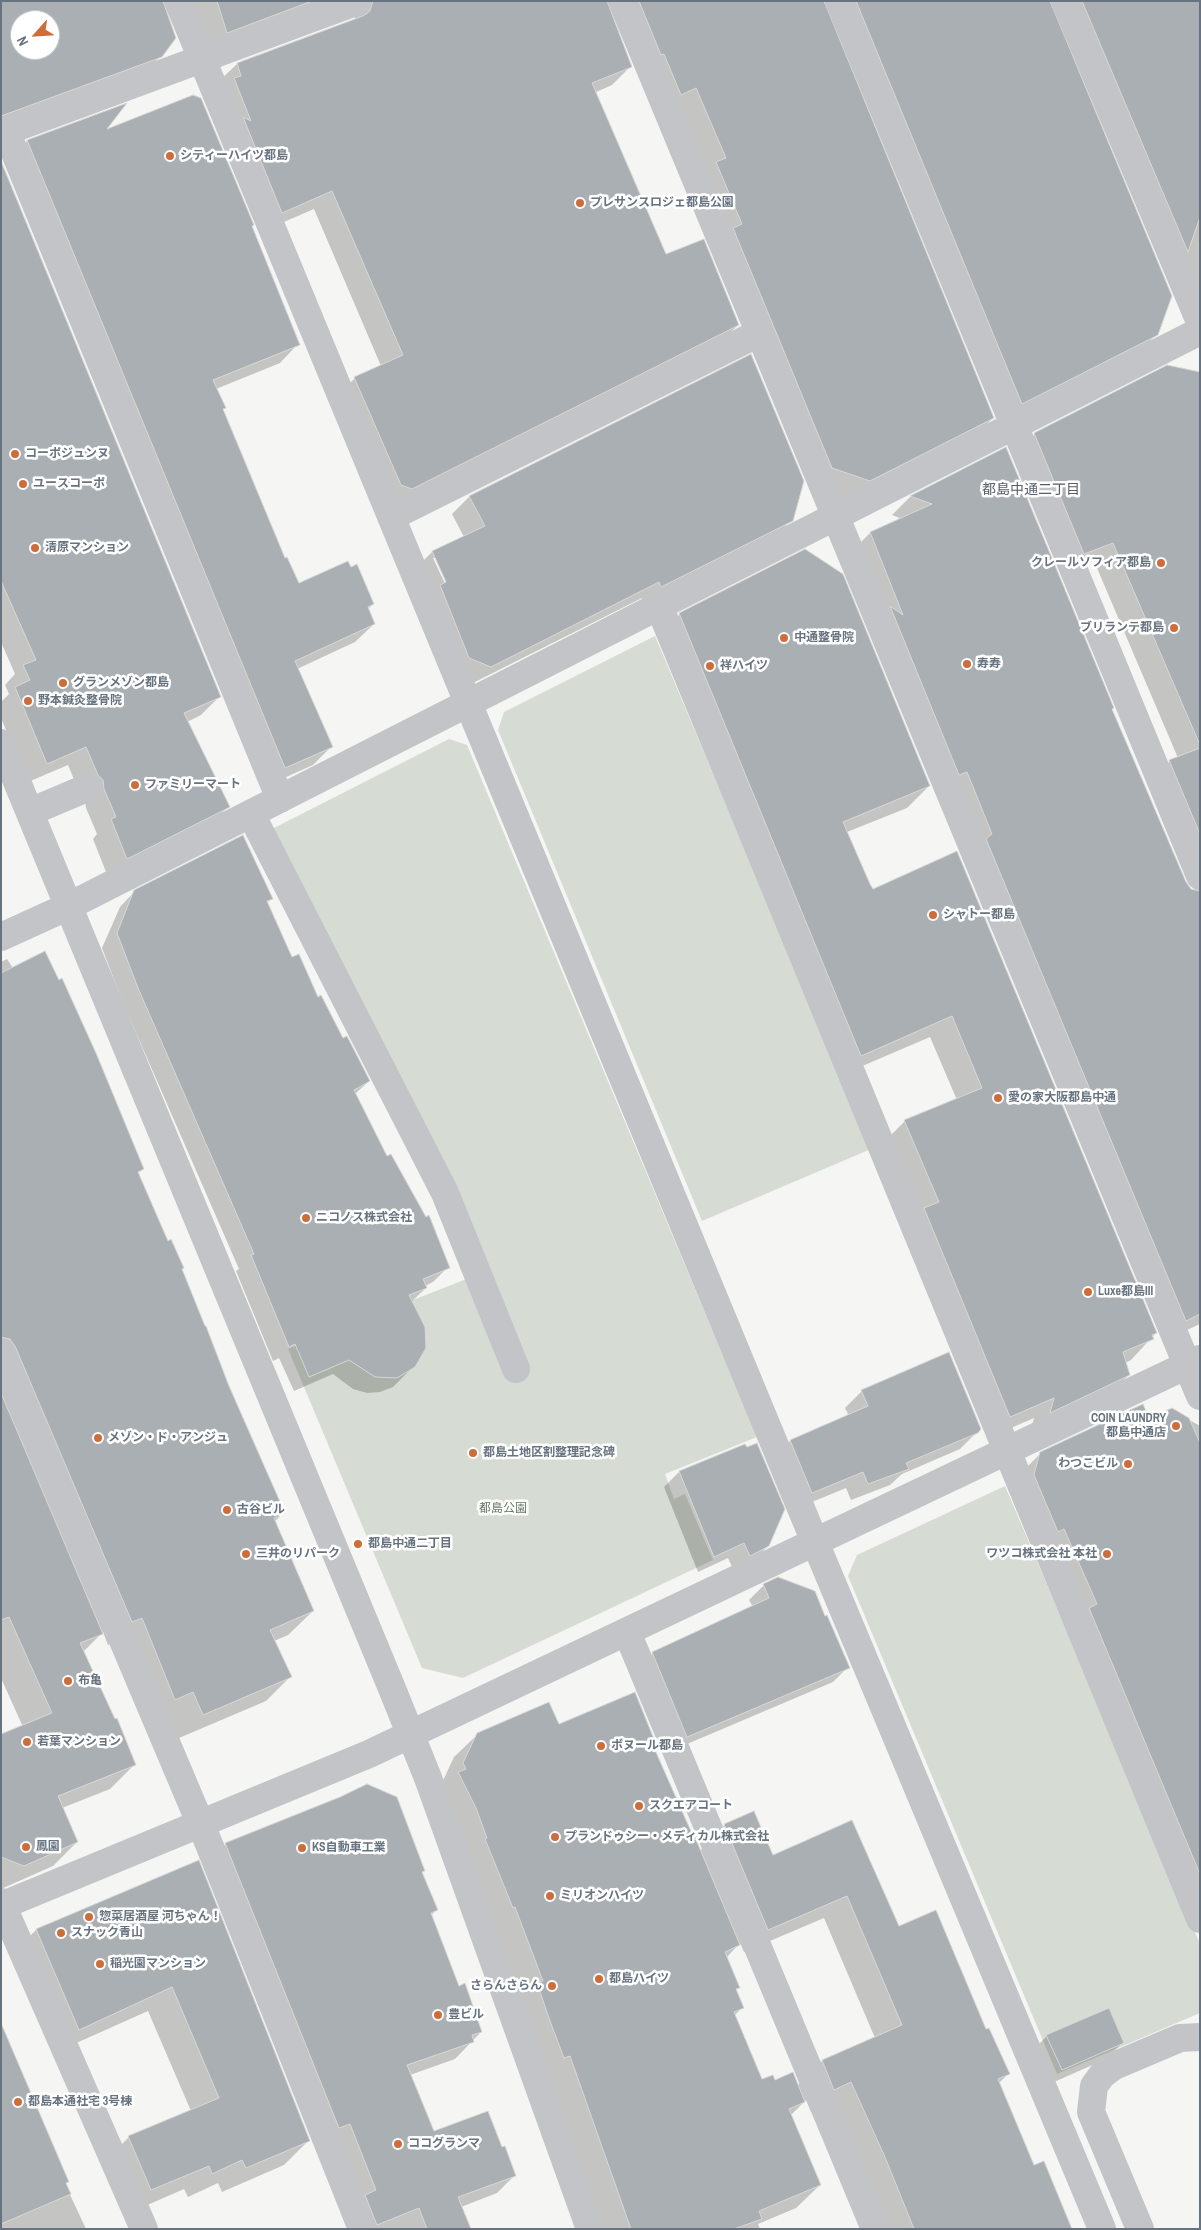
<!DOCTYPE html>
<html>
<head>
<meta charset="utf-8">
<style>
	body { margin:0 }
	#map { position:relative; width:1201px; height:2230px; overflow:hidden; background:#f5f5f3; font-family:"Archivo Narrow",sans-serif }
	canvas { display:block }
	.frame { position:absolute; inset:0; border:2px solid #687380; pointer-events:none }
	.north { position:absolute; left:10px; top:10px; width:50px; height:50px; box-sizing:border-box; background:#fff; border:1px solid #c3c7cc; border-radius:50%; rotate:244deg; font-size:14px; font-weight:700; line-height:20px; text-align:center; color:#687380 }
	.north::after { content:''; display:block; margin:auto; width:18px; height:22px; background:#cd6d3b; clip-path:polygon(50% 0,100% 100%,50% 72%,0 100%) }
</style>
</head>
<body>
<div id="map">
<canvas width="1201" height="2230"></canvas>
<div class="frame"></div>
<div class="north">N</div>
</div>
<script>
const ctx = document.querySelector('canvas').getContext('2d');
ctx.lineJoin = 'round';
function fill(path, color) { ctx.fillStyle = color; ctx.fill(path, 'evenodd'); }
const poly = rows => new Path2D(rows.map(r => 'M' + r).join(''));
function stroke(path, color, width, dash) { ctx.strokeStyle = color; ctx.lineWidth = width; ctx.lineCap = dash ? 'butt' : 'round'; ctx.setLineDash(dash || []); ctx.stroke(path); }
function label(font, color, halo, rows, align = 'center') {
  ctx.font = font + ' "Archivo Narrow","Noto Sans JP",sans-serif'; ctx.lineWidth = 5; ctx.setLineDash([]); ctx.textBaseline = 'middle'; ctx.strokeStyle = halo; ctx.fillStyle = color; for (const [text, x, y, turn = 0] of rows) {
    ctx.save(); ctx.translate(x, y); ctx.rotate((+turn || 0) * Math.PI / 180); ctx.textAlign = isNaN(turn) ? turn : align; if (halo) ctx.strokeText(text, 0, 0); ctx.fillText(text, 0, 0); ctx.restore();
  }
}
const green = poly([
	[655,636,871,1149,702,1221,498,730,504,712],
	[449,739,467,745,757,1437,665,1474,674,1499,685,1494,713,1560,463,1678,422,1668,288,1349,469,1278,516,1369,270,830],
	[1005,1486,1200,1944,1200,2013,1057,2074,848,1576,857,1555]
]);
const shadow = poly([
	[1,1,1200,1,1200,310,1056,8,1049,4,1157,334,1138,353,1003,422,830,8,823,4,993,418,974,437,850,500,814,486,613,8,606,4,631,66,612,85,594,93,665,256,738,325,719,344,393,507,336,397,355,378,381,366,314,209,263,231,218,82,237,64,355,20,354,14,208,51,169,8,163,5,161,56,142,75,1,127],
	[20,20,50,20,50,50,20,50],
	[124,106,104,132,251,226,298,344,280,363,216,389,222,410,285,560,298,584,373,604,368,609,374,624,355,642,297,669,331,747,313,765,266,786,9,160,27,141],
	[1,164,220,696,201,715,187,722,228,807,209,825,108,877,93,839,97,834,86,808,85,800,80,794,68,765,28,782,1,718,1,702,9,694,5,685,15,674,1,642],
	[751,356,791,520,774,538,644,604,642,598,473,683,415,569,432,552,464,537,452,514,469,497],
	[433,558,436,558,450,587,447,588],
	[1200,376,1200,1324,1167,1339,851,552,870,533,902,519,892,515,910,497,1006,449,1111,709,1184,883,1189,889,1196,892,1151,780,1170,761,1178,758,1094,561,1065,572,1016,453,1035,434],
	[680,614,929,786,907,808,847,832,869,884,1156,1333,1131,1360,1125,1363,1129,1375,1107,1396,1030,1433,1034,1418,988,1438,883,1143,905,1121,957,1100,930,1037,839,1076,658,636],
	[135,891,272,898,267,903,292,959,369,1081,355,1094,386,1158,448,1267,433,1282,425,1286,426,1288,411,1302,425,1341,419,1361,393,1387,380,1392,367,1393,353,1389,333,1374,294,1391,279,1358,273,1361,236,1271,239,1269,123,1003,102,948,120,907],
	[7,959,143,1169,137,1174,181,1270,228,1386,283,1513,274,1522,313,1611,288,1635,274,1641,290,1677,266,1701,179,1738,169,1716,117,1641,108,1645,103,1632,83,1652,134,1765,110,1789,62,1808,77,1842,53,1866,1,1889,1,1736,23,1727,1,1678,1,962],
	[862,1391,980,1429,960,1449,902,1474,890,1485,851,1500,846,1488,795,1509,773,1458,790,1441,849,1416,845,1408],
	[1172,1410,1200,1426,1200,1932,1024,1470,1041,1453,1149,1420],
	[679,1472,768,1546,752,1562,734,1571,728,1558,698,1572,664,1487],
	[764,1585,848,1667,833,1682,673,1750,638,1668,653,1653,753,1607,749,1600],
	[559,1726,657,1748,654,1751,700,1851,725,1825,753,1813,773,1857,852,1822,898,1927,986,2031,1008,2074,999,2083,1034,2167,1070,2229,882,2229,828,2105,811,2112,806,2100,790,2116,820,2185,796,2208,758,2224,760,2229,600,2229,440,1787,454,1757,478,1734],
	[824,1918,875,2038,822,2061,797,2086,762,2080,734,2016,742,2008,735,1991,739,1987,726,1958,740,1943,744,1952],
	[226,1844,424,1870,421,1873,436,1910,431,1916,458,1987,481,2032,455,2059,410,2075,433,2133,501,2149,515,2175,497,2193,461,2207,469,2229,354,2229,208,1862],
	[198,1862,309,2140,284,2165,222,2192,218,2183,188,2197,184,2189,127,2214,105,2161,129,2137,191,2111,148,2011,54,2053,12,1954,36,1930],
	[1,2026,67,2182,65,2184,86,2229,1,2229],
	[1047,2036,1123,2042,1106,2059,1045,2086,1030,2053]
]);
const building = poly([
	[1,1,163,1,176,38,162,57,1,116,1,1],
	[20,20,50,20,50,50,20,50,20,20],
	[217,1,312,1,227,33,217,1],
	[373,1,607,1,632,67,592,83,666,254,704,239,739,325,412,489,401,485,354,377,403,355,332,191,282,213,243,117,251,121,234,78,241,76,237,63,363,16,370,11,373,1],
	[639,1,824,1,994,418,870,481,832,468,733,228,742,224,716,162,726,158,696,88,681,95,664,54,661,55,639,1],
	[856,1,1050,1,1172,296,1158,335,1022,404,856,1],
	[1082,1,1200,1,1200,217,1188,252,1082,1],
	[193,95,201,98,254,225,252,226,300,345,213,380,226,408,223,409,285,558,287,557,299,583,348,561,351,567,357,564,374,604,368,607,375,624,295,661,333,747,285,768,27,140,127,103,107,129,193,95],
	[1,161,221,697,184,713,230,807,127,859,111,819,116,817,104,789,103,780,98,775,86,747,47,764,15,687,30,680,23,665,36,660,1,581,1,161],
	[751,354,804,481,793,521,661,587,659,582,491,667,469,658,440,585,446,582,432,551,485,526,469,496,751,354],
	[1167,365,1200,372,1200,745,1113,543,1084,554,1034,433,1167,365],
	[1006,447,1114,708,1112,709,1186,882,1191,889,1200,891,1200,1314,1186,1321,986,839,992,834,967,772,959,775,890,606,903,615,870,532,932,504,910,496,1006,447],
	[805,549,843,574,930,786,843,822,870,884,873,889,957,851,1157,1333,1152,1335,1154,1339,1123,1352,1130,1375,1050,1413,1054,1398,1010,1417,924,1208,939,1202,904,1120,982,1088,952,1016,861,1056,679,613,805,549],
	[1200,748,1200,834,1169,760,1200,748],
	[243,835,273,899,267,901,292,957,299,954,318,997,321,995,343,1038,347,1036,370,1081,354,1090,387,1156,391,1154,426,1217,429,1215,450,1268,423,1279,427,1288,409,1295,425,1327,426,1348,415,1367,397,1378,375,1377,349,1360,309,1377,295,1344,289,1347,251,1255,254,1254,138,988,117,933,134,890,243,835],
	[45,951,59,980,62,978,96,1053,144,1169,138,1172,168,1241,171,1239,184,1268,182,1269,205,1326,206,1326,229,1386,285,1513,274,1518,314,1611,270,1630,292,1677,203,1715,193,1692,175,1700,142,1618,132,1622,15,1346,10,1339,1,1337,1,973,45,951],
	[949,1352,981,1429,978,1433,906,1463,909,1469,868,1484,863,1472,812,1493,790,1440,868,1406,861,1390,949,1352],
	[1,1393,103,1634,80,1643,115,1719,117,1718,136,1765,58,1796,78,1842,24,1866,1,1857,1,1734,52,1713,9,1617,1,1620,1,1393],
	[1143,1404,1149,1418,1172,1408,1189,1418,1200,1443,1200,1874,1089,1608,1097,1604,1064,1529,1058,1532,1034,1475,1040,1452,1143,1404],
	[757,1443,785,1509,769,1546,750,1556,744,1543,714,1557,679,1471,745,1444,747,1447,757,1443],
	[778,1577,815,1591,825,1616,827,1615,850,1668,687,1737,652,1652,769,1598,763,1584,778,1577],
	[635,1692,658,1749,655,1750,694,1838,695,1837,740,1945,725,1952,740,1988,736,1989,744,2008,734,2012,762,2079,773,2075,775,2080,793,2072,805,2102,789,2109,821,2185,759,2211,762,2219,734,2229,631,2229,570,2056,564,2058,550,2021,537,1983,543,1981,515,1907,513,1908,485,1839,487,1838,476,1808,458,1772,466,1769,463,1763,477,1733,549,1702,559,1724,635,1692],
	[367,1784,397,1797,425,1871,422,1872,438,1910,431,1913,459,1986,465,1983,482,2032,472,2035,474,2042,407,2065,434,2131,488,2111,502,2147,505,2146,516,2176,458,2197,471,2229,427,2229,419,2208,377,2225,365,2195,376,2190,350,2124,339,2128,225,1843,340,1797,367,1784],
	[754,1811,773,1855,852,1820,899,1926,936,1910,986,2029,989,2028,1010,2074,998,2079,1034,2165,1044,2161,1072,2229,914,2229,885,2157,851,2082,834,2090,822,2060,902,2025,847,1896,768,1930,724,1824,754,1811],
	[199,1860,310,2141,246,2168,242,2160,212,2174,209,2166,151,2190,128,2136,219,2098,172,1987,79,2030,36,1929,199,1860],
	[1109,2008,1124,2043,1062,2070,1046,2035,1109,2008],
	[1,2023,69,2182,66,2183,71,2194,1,2224,1,2023]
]);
const minor = poly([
	[178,1,800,1506,1102,2229],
	[622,1,1200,1396],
	[839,1,1200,876],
	[1065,1,1200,322],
	[6,131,280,799],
	[1,133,358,1],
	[391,517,759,333],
	[659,606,1200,1919],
	[1,743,393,1691,428,1778,590,2229],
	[30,812,89,787],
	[251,814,445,1193,516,1369],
	[1,937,69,906,1200,331],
	[1,1352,209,1844,362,2229],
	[627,1632,875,2229],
	[1,1902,144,2229],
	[1,1906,369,1754,1200,1359],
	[1140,2229,1091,2112,1094,2086,1102,2075,1114,2066,1180,2038,1200,2037]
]);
const markers = [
	[170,156,5,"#cd6d3b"],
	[580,203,5,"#cd6d3b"],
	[15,454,5,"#cd6d3b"],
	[23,484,5,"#cd6d3b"],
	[35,548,5,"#cd6d3b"],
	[1161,563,5,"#cd6d3b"],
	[1174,628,5,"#cd6d3b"],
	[784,638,5,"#cd6d3b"],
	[967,664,5,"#cd6d3b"],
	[710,666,5,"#cd6d3b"],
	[63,683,5,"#cd6d3b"],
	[28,701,5,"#cd6d3b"],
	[135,785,5,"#cd6d3b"],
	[933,915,5,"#cd6d3b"],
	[998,1098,5,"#cd6d3b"],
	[306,1218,5,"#cd6d3b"],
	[1088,1292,5,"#cd6d3b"],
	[1176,1426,5,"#cd6d3b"],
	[98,1438,5,"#cd6d3b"],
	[473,1453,5,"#cd6d3b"],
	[1128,1464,5,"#cd6d3b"],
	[227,1510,5,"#cd6d3b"],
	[358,1544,5,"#cd6d3b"],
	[246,1554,5,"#cd6d3b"],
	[1107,1554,5,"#cd6d3b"],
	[68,1681,5,"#cd6d3b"],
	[27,1742,5,"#cd6d3b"],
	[601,1746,5,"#cd6d3b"],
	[639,1806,5,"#cd6d3b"],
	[555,1837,5,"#cd6d3b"],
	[26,1847,5,"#cd6d3b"],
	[302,1848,5,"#cd6d3b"],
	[550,1896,5,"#cd6d3b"],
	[89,1917,5,"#cd6d3b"],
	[61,1933,5,"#cd6d3b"],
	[100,1964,5,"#cd6d3b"],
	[599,1979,5,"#cd6d3b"],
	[552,1986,5,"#cd6d3b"],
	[438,2015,5,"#cd6d3b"],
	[18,2102,5,"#cd6d3b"],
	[398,2144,5,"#cd6d3b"]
];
const poiNames = [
	["シティーハイツ都島",180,156],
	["プレサンスロジェ都島公園",590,203],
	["コーポジュンヌ",25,454],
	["ユースコーポ",33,484],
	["清原マンション",45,548],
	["クレールソフィア都島",1151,563,"right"],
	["ブリランテ都島",1164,628,"right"],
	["中通整骨院",794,638],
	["寿寿",977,664],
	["祥ハイツ",720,666],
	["グランメゾン都島",73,683],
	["野本鍼灸整骨院",38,701],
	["ファミリーマート",145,785],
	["シャトー都島",943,915],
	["愛の家大阪都島中通",1008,1098],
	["ニコノス株式会社",316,1218],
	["Luxe都島III",1098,1292],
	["COIN LAUNDRY",1166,1419,"right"],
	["都島中通店",1166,1433,"right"],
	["メゾン・ド・アンジュ",108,1438],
	["都島土地区割整理記念碑",483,1453],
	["わつこビル",1118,1464,"right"],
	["古谷ビル",237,1510],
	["都島中通二丁目",368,1544],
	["三井のリパーク",256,1554],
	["ワツコ株式会社 本社",1097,1554,"right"],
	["布亀",78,1681],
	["若葉マンション",37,1742],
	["ボヌール都島",611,1746],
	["スクエアコート",649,1806],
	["プランドゥシー・メディカル株式会社",565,1837],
	["鳳園",36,1847],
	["KS自動車工業",312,1848],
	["ミリオンハイツ",560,1896],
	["惣菜居酒屋 河ちゃん！",99,1917],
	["スナック青山",71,1933],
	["稲光園マンション",110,1964],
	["都島ハイツ",609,1979],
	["さらんさらん",542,1986,"right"],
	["豊ビル",448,2015],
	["都島本通社宅 3号棟",28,2102],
	["ココグランマ",408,2144]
];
const parkNames = [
	["都島公園",503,1509]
];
const neighbourhoodNames = [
	["都島中通二丁目",1031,490]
];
fill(green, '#d6dcd4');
fill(shadow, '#0003');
fill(building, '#aaafb4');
stroke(building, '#d7d7d5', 1);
stroke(minor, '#c2c4c7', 28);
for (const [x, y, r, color] of markers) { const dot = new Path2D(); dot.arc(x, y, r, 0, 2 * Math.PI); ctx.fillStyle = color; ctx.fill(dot); stroke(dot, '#fff', 2); }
label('bold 12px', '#687380', '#fff', poiNames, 'left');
label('12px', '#687866', '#fff', parkNames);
label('14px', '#555d66', '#fff', neighbourhoodNames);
</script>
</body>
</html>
